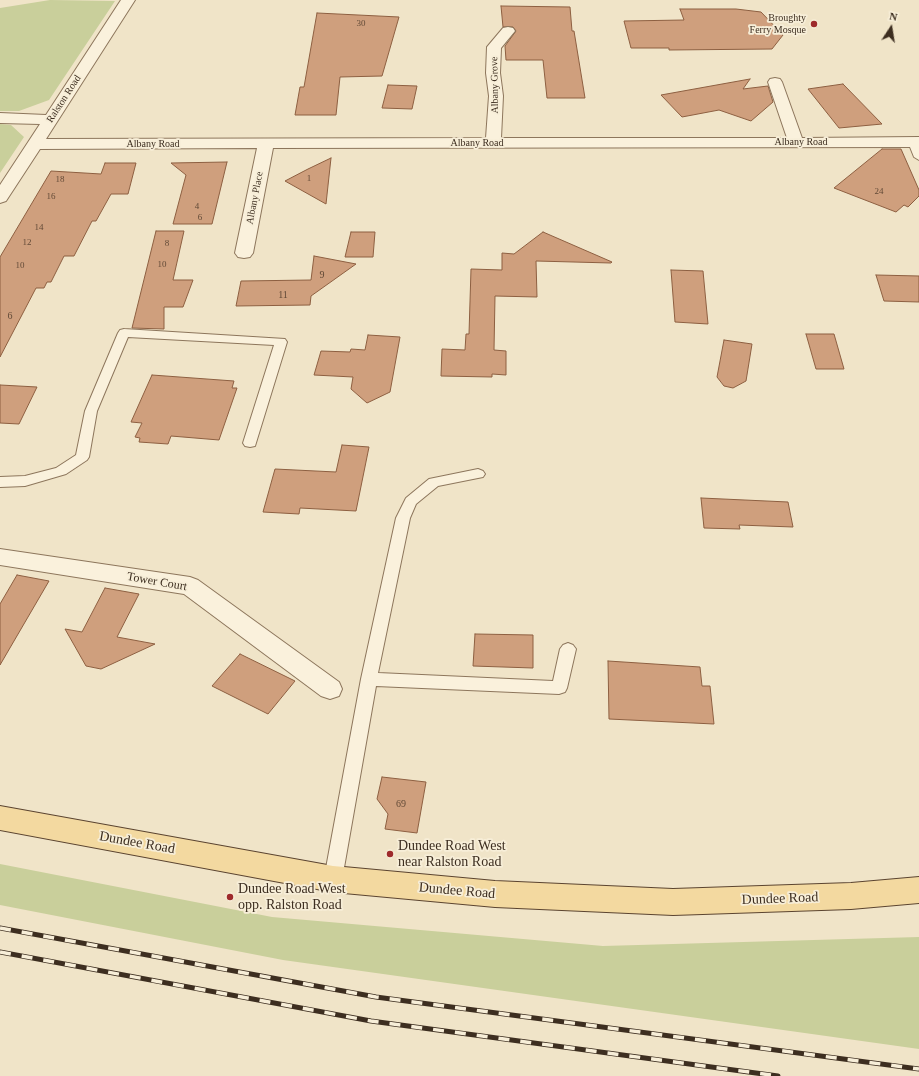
<!DOCTYPE html>
<html>
<head>
<meta charset="utf-8">
<style>
	body { margin:0 }
	#map { position:relative; width:919px; height:1076px; overflow:hidden; background:#f0e4c8; font-family:"Times New Roman",serif }
	canvas { display:block }
	.north { position:absolute; left:871px; top:8px; width:40px; height:40px; -webkit-text-stroke:3px #f7eed8; paint-order:stroke; rotate:12deg; font-size:11px; font-weight:700; line-height:16px; text-align:center; color:#3d2e20 }
	.north::after { content:''; display:block; margin:auto; width:14px; height:18px; background:#3d2e20; clip-path:polygon(50% 0,100% 100%,50% 72%,0 100%) }
</style>
</head>
<body>
<div id="map">
<canvas width="919" height="1076"></canvas>
<div class="north">N</div>
</div>
<script>
const ctx = document.querySelector('canvas').getContext('2d');
ctx.lineJoin = 'round';
function fill(path, color) { ctx.fillStyle = color; ctx.fill(path, 'evenodd'); }
const poly = rows => new Path2D(rows.map(r => 'M' + r).join(''));
function stroke(path, color, width, dash) { ctx.strokeStyle = color; ctx.lineWidth = width; ctx.lineCap = dash ? 'butt' : 'round'; ctx.setLineDash(dash || []); ctx.stroke(path); }
function label(font, color, halo, rows, align = 'center') {
  ctx.font = font + ' "Times New Roman",serif'; ctx.lineWidth = 3.5; ctx.setLineDash([]); ctx.textBaseline = 'middle'; ctx.strokeStyle = halo; ctx.fillStyle = color; for (const [text, x, y, turn = 0] of rows) {
    ctx.save(); ctx.translate(x, y); ctx.rotate((+turn || 0) * Math.PI / 180); ctx.textAlign = isNaN(turn) ? turn : align; if (halo) ctx.strokeText(text, 0, 0); ctx.fillText(text, 0, 0); ctx.restore();
  }
}
const green = poly([
	[50,0,115,1,49,100,19,111,0,111,0,8],
	[0,124,11,125,24,137,0,173],
	[0,864,272,917,603,946,919,937,919,1049,283,960,0,905]
]);
const building = poly([
	[501,6,570,7,572,31,574,31,585,98,547,98,543,60,506,60,505,46,516,31,513,27,503,27,501,6],
	[680,9,736,9,761,12,783,35,772,49,669,50,669,48,631,48,624,21,684,20,680,9],
	[317,13,399,17,382,76,340,77,336,115,295,115,300,87,304,87,317,13],
	[750,79,743,89,768,86,773,102,751,121,719,110,682,117,661,95,750,79],
	[843,84,882,124,839,128,808,89,843,84],
	[388,85,417,86,412,109,382,108,388,85],
	[882,149,901,149,919,190,919,196,908,207,904,205,896,212,834,188,882,149],
	[331,158,326,204,285,181,308,169,331,158],
	[227,162,212,224,173,224,186,175,171,163,227,162],
	[105,163,136,163,128,194,111,194,96,221,92,221,74,256,64,256,51,282,47,282,44,288,36,288,0,357,0,257,51,171,101,174,105,163],
	[156,231,184,231,173,280,193,280,183,307,164,307,164,329,132,328,156,231],
	[351,232,375,232,373,257,345,257,351,232],
	[543,232,612,262,611,263,536,261,537,297,495,296,494,350,506,351,506,375,492,374,492,377,441,376,442,349,465,350,466,334,469,334,471,269,502,270,502,253,514,254,543,232],
	[314,256,356,264,311,296,310,305,236,306,241,281,311,280,314,256],
	[671,270,703,271,708,324,675,322,671,270],
	[876,275,919,276,919,302,884,301,876,275],
	[806,334,834,334,844,369,816,369,806,334],
	[368,335,400,337,390,392,367,403,351,389,353,377,314,375,321,351,350,352,351,349,365,350,368,335],
	[724,340,752,344,746,381,733,388,724,386,717,377,724,340],
	[152,375,234,381,232,388,237,388,219,440,171,436,168,444,139,442,140,438,135,437,142,423,131,422,152,375],
	[0,385,37,387,19,424,0,423,0,385],
	[342,445,369,447,356,511,300,508,299,514,263,512,275,469,336,472,342,445],
	[701,498,788,502,793,527,739,525,740,529,704,528,701,498],
	[17,575,49,581,0,665,0,604,17,575],
	[105,588,139,594,117,637,155,644,101,669,86,666,65,629,82,632,105,588],
	[475,634,533,635,533,668,473,666,475,634],
	[240,654,295,681,268,714,212,686,240,654],
	[608,661,700,667,702,686,710,686,714,724,609,719,608,661],
	[382,777,426,782,417,833,385,829,388,814,377,799,382,777]
]);
const lane = poly([
	[913,139,916,140,919,145,919,160,914,157,908,142,913,139],
	[124,329,285,339,287,342,255,446,250,447,245,446,243,443,274,345,128,337,97,411,89,457,87,460,66,474,25,486,0,487,0,477,25,476,56,468,76,455,85,411,118,333,120,330,124,329],
	[478,469,483,471,485,474,483,477,438,486,416,504,410,518,378,673,553,681,560,649,563,645,568,643,573,645,576,649,567,688,565,692,559,694,376,686,342,879,339,885,333,887,327,885,324,879,361,679,396,518,406,498,429,479,478,469]
]);
const street = poly([
	[121,0,135,0,46,139,486,138,489,96,486,73,487,47,503,28,508,27,513,28,515,31,501,48,500,73,503,96,501,138,787,138,768,82,770,79,775,78,780,79,782,82,802,138,919,137,919,147,273,148,253,253,250,257,244,258,238,257,235,253,257,148,40,149,6,201,0,203,0,185,40,124,0,123,0,113,46,115,121,0],
	[0,549,190,577,198,580,339,682,342,689,339,696,330,699,321,696,184,594,0,565,0,549]
]);
const primary = poly([
	[0,806,333,866,495,881,673,889,851,883,919,877,919,903,851,909,673,915,495,907,333,892,0,830,0,806]
]);
const rail = poly([
	[0,928,376,997,919,1069],
	[0,952,371,1021,778,1076]
]);
const markers = [
	[814,24,4,"#9e2a2b"],
	[390,854,4,"#9e2a2b"],
	[230,897,4,"#9e2a2b"]
];
const farNumbernames = [
	["30",361,24],
	["1",309,179],
	["18",60,180],
	["24",879,192],
	["16",51,197],
	["4",197,207],
	["6",200,218],
	["14",39,228],
	["12",27,243],
	["8",167,244],
	["10",162,265],
	["10",20,266]
];
const farPoinames = [
	["Broughty",806,18],
	["Ferry Mosque",806,30]
];
const farStreetnames = [
	["Albany Grove",495,85,-91],
	["Ralston Road",64,99,-57],
	["Albany Road",801,142],
	["Albany Road",477,143],
	["Albany Road",153,144],
	["Albany Place",255,198,-79]
];
const numberNames = [
	["9",322,275],
	["11",283,295],
	["6",10,316],
	["69",401,804]
];
const streetNames = [
	["Tower Court",157,582,10]
];
const nearStreetnames = [
	["Dundee Road",137,843,10],
	["Dundee Road",457,891,5],
	["Dundee Road",780,899,-2]
];
const nearPoinames = [
	["Dundee Road West",398,846],
	["near Ralston Road",398,862],
	["Dundee Road West",238,889],
	["opp. Ralston Road",238,905]
];
fill(green, '#c9cf9b');
fill(building, '#cf9f7d');
stroke(building, '#8d5f41', 1);
stroke(lane, '#8d765c', 2);
stroke(street, '#8d765c', 2);
stroke(primary, '#5b4430', 2);
fill(lane, '#faf1dc');
fill(street, '#faf1dc');
fill(primary, '#f3d9a0');
stroke(rail, '#3d2e20', 5);
stroke(rail, '#f7eed8', 3.5, [11]);
for (const [x, y, r, color] of markers) { const dot = new Path2D(); dot.arc(x, y, r, 0, 2 * Math.PI); ctx.fillStyle = color; ctx.fill(dot); stroke(dot, '#f7eed8', 1.5); }
label('9px', '#624a37', null, farNumbernames);
label('10px', '#3d2e20', '#f7eed8', farPoinames, 'right');
label('10px', '#3d2e20', '#f7eed8', farStreetnames);
label('10px', '#624a37', null, numberNames);
label('12px', '#3d2e20', '#f7eed8', streetNames);
label('14px', '#3d2e20', '#f7eed8', nearStreetnames);
label('14px', '#3d2e20', '#f7eed8', nearPoinames, 'left');
</script>
</body>
</html>
